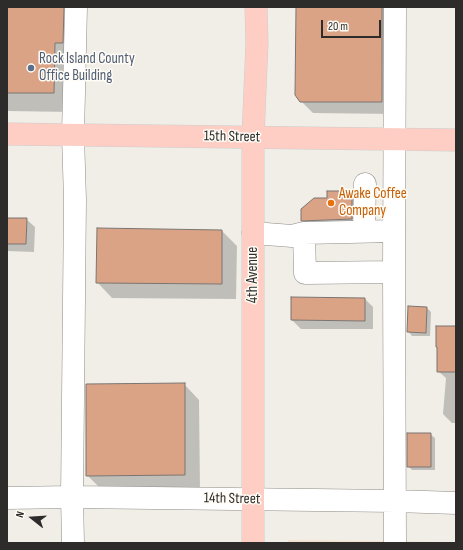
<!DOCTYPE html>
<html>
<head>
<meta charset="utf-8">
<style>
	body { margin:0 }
	#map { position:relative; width:463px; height:550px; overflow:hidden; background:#f1eee8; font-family:"Sofia Sans Condensed",sans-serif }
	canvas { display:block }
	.frame { position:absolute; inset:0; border:8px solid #2d2c2a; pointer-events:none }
	.north { position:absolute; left:12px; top:498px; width:40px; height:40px; -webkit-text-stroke:3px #fffbf5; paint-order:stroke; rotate:287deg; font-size:11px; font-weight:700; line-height:16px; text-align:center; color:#2d2c2a }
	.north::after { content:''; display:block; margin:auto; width:14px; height:18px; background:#2d2c2a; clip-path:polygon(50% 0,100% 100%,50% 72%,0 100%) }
	.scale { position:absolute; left:321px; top:20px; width:60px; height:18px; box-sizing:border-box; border:2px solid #2d2c2a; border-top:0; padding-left:5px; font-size:12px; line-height:14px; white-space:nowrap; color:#2d2c2a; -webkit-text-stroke:3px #fffbf5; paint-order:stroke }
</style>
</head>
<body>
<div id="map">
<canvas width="463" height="550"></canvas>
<div class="frame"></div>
<div class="north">N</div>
<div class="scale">20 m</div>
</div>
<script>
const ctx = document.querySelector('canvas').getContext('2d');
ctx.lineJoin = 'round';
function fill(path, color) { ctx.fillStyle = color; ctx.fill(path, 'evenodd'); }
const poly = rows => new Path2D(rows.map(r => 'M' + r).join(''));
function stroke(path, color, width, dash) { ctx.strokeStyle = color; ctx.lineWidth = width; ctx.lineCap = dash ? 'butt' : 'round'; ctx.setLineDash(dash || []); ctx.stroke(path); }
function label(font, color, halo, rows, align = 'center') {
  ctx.font = font + ' "Sofia Sans Condensed",sans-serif'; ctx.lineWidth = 3; ctx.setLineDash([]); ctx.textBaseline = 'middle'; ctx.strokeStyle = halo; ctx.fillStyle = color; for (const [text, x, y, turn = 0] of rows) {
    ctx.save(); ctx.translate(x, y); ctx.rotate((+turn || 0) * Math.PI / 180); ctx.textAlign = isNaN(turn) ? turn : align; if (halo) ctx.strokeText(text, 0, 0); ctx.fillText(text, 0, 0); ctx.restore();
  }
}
const commercial = poly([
	[288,540,456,542,456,543,288,543]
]);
const shadow = poly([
	[7,7,73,7,73,112,7,111],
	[297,7,398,7,394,114,313,113,301,101],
	[352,192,360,201,360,228,310,229,302,220,328,199],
	[7,219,26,219,35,227,34,252,7,251],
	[222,231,237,246,236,299,112,298,97,282],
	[365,299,373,307,373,329,301,329,292,320],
	[427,308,431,312,430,336,412,336,408,331],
	[456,327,456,423,452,423,443,414,446,378,438,371],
	[184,384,199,400,200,490,102,490,87,475],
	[430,434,435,438,435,470,412,470,408,466],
	[348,542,382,542,383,543,348,543]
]);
const building = poly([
	[7,7,64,7,63,43,55,43,54,93,7,93,7,7],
	[296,7,382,7,382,102,300,102,295,95,296,7],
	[327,191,352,191,352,219,301,221,301,209,314,198,327,198,327,191],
	[7,218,27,218,26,244,7,244,7,218],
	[97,228,222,230,222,284,96,283,97,228],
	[291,297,365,298,365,321,291,320,291,297],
	[408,306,427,307,426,333,407,332,408,306],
	[436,326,456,326,456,372,437,372,437,347,436,347,436,326],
	[185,383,185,475,86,476,86,384,185,383],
	[407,433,431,433,431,467,407,467,407,433]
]);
const minor = poly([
	[364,231,365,184],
	[253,233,292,236,304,233,394,231],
	[304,233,305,273,394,272],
	[7,498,72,497,395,501,456,503],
	[73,543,72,497,75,200,73,135,76,7],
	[395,543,394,272,395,7]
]);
const major = poly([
	[7,134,456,140],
	[253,543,253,137,257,42,256,7]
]);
const markers = [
	[31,68,4,"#5c6f8a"],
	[331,203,4,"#e8710a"]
];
const serviceNames = [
	["Rock Island County",39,59],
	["Office Building",39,76]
];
const streetNames = [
	["15th Street",232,137,1],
	["4th Avenue",253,275,-90],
	["14th Street",232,499,1]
];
const foodNames = [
	["Awake Coffee",339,194],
	["Company",339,211]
];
fill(commercial, '#f3e1d0');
fill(shadow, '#0003');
fill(building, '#dba385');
stroke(building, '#7b7572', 1);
stroke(minor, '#8f8c86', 23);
stroke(major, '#cdcccc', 23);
stroke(minor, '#fff', 22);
stroke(major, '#fecec4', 22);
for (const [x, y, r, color] of markers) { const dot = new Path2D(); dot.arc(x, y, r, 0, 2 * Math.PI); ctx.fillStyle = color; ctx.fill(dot); stroke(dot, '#fffbf5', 1.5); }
label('15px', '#4e5e75', '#fffbf5', serviceNames, 'left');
label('15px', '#2d2c2a', '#fffbf5', streetNames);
label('15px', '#c56008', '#fffbf5', foodNames, 'left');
</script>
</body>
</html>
